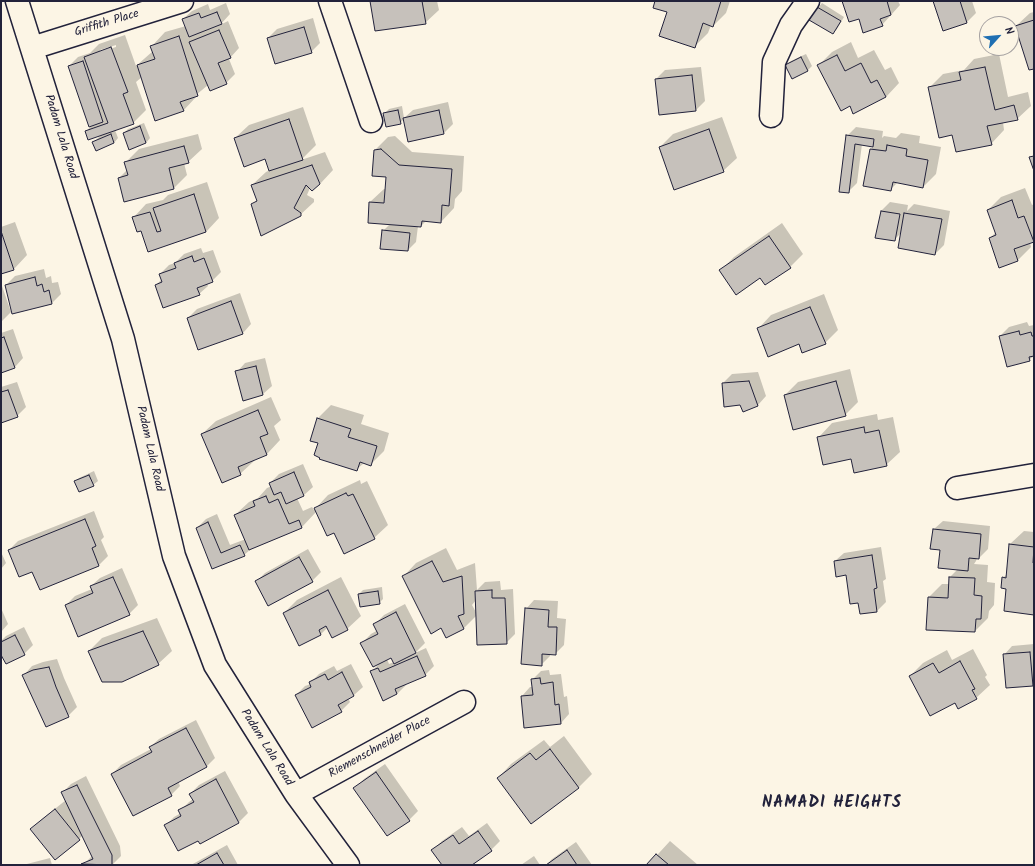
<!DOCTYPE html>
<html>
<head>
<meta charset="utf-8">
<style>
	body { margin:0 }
	#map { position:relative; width:1035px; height:866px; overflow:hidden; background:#fcf5e5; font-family:Kalam,sans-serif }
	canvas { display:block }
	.frame { position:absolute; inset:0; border:2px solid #22223b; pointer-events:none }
	.north { position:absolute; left:979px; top:16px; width:40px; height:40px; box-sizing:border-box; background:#fcf5e5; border:1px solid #a5a1a1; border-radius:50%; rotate:63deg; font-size:11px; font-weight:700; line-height:16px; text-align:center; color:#22223b }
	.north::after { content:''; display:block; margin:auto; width:14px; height:18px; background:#1f6fb2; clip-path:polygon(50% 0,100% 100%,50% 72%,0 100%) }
</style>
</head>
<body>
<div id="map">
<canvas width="1035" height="866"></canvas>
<div class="frame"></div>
<div class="north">N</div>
</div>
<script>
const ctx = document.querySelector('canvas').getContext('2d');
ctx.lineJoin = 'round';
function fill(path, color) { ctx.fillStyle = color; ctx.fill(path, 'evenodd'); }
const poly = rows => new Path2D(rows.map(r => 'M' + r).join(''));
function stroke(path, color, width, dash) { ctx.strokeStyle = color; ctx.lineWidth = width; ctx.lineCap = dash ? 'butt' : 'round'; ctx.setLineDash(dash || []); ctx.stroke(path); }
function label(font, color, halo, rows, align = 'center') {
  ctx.font = font + ' Kalam,sans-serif'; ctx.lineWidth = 3.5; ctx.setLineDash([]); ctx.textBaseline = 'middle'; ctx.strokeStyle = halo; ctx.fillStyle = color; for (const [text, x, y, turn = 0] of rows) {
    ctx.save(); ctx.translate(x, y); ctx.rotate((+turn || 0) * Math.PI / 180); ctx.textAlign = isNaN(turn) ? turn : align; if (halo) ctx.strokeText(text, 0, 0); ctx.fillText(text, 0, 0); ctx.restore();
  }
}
const shadow = poly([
	[371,1,437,1,439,10,425,23],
	[656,1,730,1,726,13,713,26,711,25,708,33,695,46,668,11],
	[843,1,898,1,900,5,882,25,859,18],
	[934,1,972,1,976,13,967,22,944,30],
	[226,3,230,14,220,25,228,21,239,48,229,59,235,74,226,83,208,85,196,95,196,97,183,111,142,77,136,82,146,110,133,123,115,130,118,138,114,143,94,142,101,135,86,132,93,124,69,66,78,57,90,53,99,44,125,35,136,66,153,51,152,46,165,32,186,26,183,19,192,11,208,4,210,10],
	[116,45,116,47,100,52,100,50],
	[822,3,844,17,837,29,833,33,818,8],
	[1034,12,1034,68,1016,26,1030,13],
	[313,18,320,43,311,52,268,38,277,29],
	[851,42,858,58,874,50,885,70,891,67,899,83,886,97,850,105,819,65,832,52],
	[806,54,812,66,808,70,793,78,786,65,791,61],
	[999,54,1008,97,1028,92,1031,106,1017,119,1003,122,1004,130,991,144,953,134,929,88,943,74,964,70,974,59],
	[701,67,705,101,696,110,660,114,656,79,665,70],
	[448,102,453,124,444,133,409,140,404,119,400,123,385,113,389,109,402,106,404,118,413,110],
	[303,107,316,145,301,160,325,152,333,170,320,184,310,188,307,195,314,199,314,202,300,215,253,204,258,199,252,185,266,172,270,170,266,158,235,138,249,125],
	[722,117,737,158,723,171,660,147,673,134],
	[144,123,150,138,146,143,124,133,128,129],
	[856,127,883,131,882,138,884,136,896,138,901,133,920,136,919,143,941,147,936,174,923,187,898,182,890,190,864,185,871,149,874,146,862,144,857,183,848,192,847,136],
	[198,134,202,149,188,162,184,163,187,175,174,188,119,178,128,169,126,162,139,149],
	[395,136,412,152,464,156,462,191,455,199,454,208,441,222,427,220,421,226,418,226,416,242,408,250,383,231,390,224,369,222,370,202,384,189,386,189,387,176,375,150,388,137],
	[207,182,219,218,206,232,149,251,141,230,133,218,146,204,163,200,168,195],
	[1025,188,1032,205,1034,204,1034,241,1030,243,1031,247,1018,260,1000,267,990,238,996,232,988,210,1001,197],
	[890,202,908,205,907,211,914,204,950,211,944,245,935,254,901,233,894,240,881,211],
	[15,222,27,255,14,269,1,273,1,227],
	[782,223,803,254,790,267,761,277,721,270,734,257],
	[201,248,203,253,213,250,221,272,212,281,207,283,208,286,199,294,156,285,162,279,160,274,169,265,175,263,184,254],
	[44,269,46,278,51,276,52,283,58,282,61,294,52,303,6,285,15,276],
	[1,283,11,312,1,322],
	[240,293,251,324,243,333,188,318,197,309],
	[824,294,838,330,825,343,799,343,758,329,771,315],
	[1027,322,1029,326,1034,325,1034,356,1029,360,1000,336,1009,327],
	[13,329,23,358,15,367,1,372,1,333],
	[265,358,272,386,263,394,244,399,237,372,245,363],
	[850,369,858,402,845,415,785,395,798,382],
	[758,372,766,396,758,405,723,383,732,374],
	[17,382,26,407,17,416,1,422,1,387],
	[271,397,281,420,274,426,280,440,267,454,253,460,254,461,240,474,202,434,216,421],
	[331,405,364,415,361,424,389,433,384,451,370,465,364,463,356,470,319,443,318,418],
	[877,414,878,420,893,417,900,452,886,465,852,458,819,437,832,423],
	[303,464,313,487,304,495,297,498,303,511,312,507,314,510,328,495,360,480,361,484,367,481,388,525,374,538,334,532,316,512,302,527,251,549,244,555,212,568,197,528,206,519,217,514,230,545,246,539,235,515,249,502,258,498,267,488,272,486,270,483,279,474],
	[94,471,98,481,93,485,75,482,79,478],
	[94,511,104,537,101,540,108,556,99,565,33,571,9,550,18,541],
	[943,521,990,526,988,549,979,558,977,558,976,561,974,564,988,565,987,582,995,583,994,605,989,611,988,618,975,631,929,597,942,584,950,584,950,577,958,569,941,549,934,529],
	[1024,531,1034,532,1034,614,1007,588,1003,578,1007,574,1010,544],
	[881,547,886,579,883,581,886,602,877,611,861,613,859,602,847,574,835,561,844,553],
	[446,548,457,570,475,563,477,590,485,582,500,581,501,590,513,589,515,634,506,643,477,615,464,628,446,637,442,626,403,577,416,563],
	[476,600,477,614,472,605],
	[308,549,321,572,312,581,256,582,265,573],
	[1,552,6,563,1,569],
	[122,568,138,605,129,614,66,605,75,596,92,589,91,586,100,578],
	[341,577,361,616,347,629,328,627,321,634,300,645,284,613,297,600],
	[382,587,383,599,379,603,359,594,363,590],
	[534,600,558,601,557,618,566,619,564,645,555,654,550,654,550,656,541,665,526,609],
	[405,604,425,643,415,653,426,648,434,666,425,675,405,684,406,685,397,694,383,700,371,672,379,664,362,643,371,634,378,630,375,624,384,615],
	[391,657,394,662,389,664,387,659],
	[1,608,8,624,1,632],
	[157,618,172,651,158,664,89,651,102,638],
	[24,627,33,645,24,654,1,653,1,641,6,636],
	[1034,644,1034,684,1033,685,1004,655,1012,646],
	[973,649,987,675,985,677,990,685,976,698,955,702,910,676,923,663,947,650,952,660],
	[57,659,64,678,77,707,68,716,24,675,32,666,43,662],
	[351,664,363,687,354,695,348,698,350,702,341,711,296,695,305,686,311,684,310,683,319,674,334,666,337,671],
	[549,670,550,675,561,674,564,697,567,696,569,714,561,723,522,696,530,687,533,687,532,680,541,671],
	[196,720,215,758,206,767,178,781,180,786,171,795,133,815,112,774,121,765,151,749,150,747,159,739],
	[564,736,592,774,579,787,531,822,498,778,511,764,544,740,550,747],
	[385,764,418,811,409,820,355,788,364,779],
	[225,771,248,813,239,822,200,843,198,839,165,826,174,817,181,813,180,811,189,802,193,799,190,794,199,785],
	[86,776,120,846,121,856,112,865,83,865,93,855,83,835,79,839,32,829,41,820,66,800,62,793,71,784],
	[487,823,500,841,491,850,471,865,443,865,433,850,442,841,462,827,469,836],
	[670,841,698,865,648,865],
	[576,842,592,865,546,865,552,859],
	[227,845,238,865,191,865],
	[534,856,540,865,521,865],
	[50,858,52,865,23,865]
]);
const building = poly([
	[370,1,422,1,426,24,375,31,370,1],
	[655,1,721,1,713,27,703,23,695,48,659,36,667,12,653,8,655,1],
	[842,1,887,1,891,15,880,19,883,26,863,33,859,19,849,22,842,1],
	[933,1,960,1,967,23,943,31,933,1],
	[817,7,841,21,833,34,809,20,817,7],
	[217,12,222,24,189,37,182,19,199,13,201,18,217,12],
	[1034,20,1034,69,1029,70,1015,26,1034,20],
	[304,27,312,53,275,64,267,38,304,27],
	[219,30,231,58,218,63,227,84,210,91,189,42,219,30],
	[179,36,198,96,180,102,184,111,155,121,137,65,155,59,150,46,179,36],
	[111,47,128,92,123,94,134,124,88,140,85,131,108,123,84,57,111,47],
	[837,55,845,71,861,63,871,83,877,80,886,97,853,114,850,106,841,111,817,65,837,55],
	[801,57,808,71,792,79,785,65,801,57],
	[83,61,103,122,89,127,68,66,83,61],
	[985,67,995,110,1014,105,1018,120,987,126,992,145,956,152,952,135,939,138,928,87,961,80,959,72,985,67],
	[692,75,696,111,659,115,655,79,692,75],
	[398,110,401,124,386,127,383,113,398,110],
	[439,110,444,134,408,142,403,118,439,110],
	[289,119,303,160,269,171,265,159,244,167,234,138,289,119],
	[140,126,146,143,129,150,123,133,140,126],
	[709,129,724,172,674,190,659,147,709,129],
	[111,134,114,143,96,151,92,142,111,134],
	[846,135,874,139,873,147,855,144,849,193,839,192,846,135],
	[887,145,907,149,906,156,928,160,923,188,893,182,891,191,863,186,870,149,886,151,887,145],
	[184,146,189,163,169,168,174,189,124,202,118,178,128,175,124,162,184,146],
	[381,149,399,165,452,169,449,206,442,205,441,223,422,221,421,227,368,223,369,202,384,203,386,177,372,176,374,150,381,149],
	[1034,156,1034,171,1029,157,1034,156],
	[312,165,320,184,312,191,306,185,294,208,301,213,301,216,261,236,251,204,257,201,251,185,312,165],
	[194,194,206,232,148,252,141,231,137,232,132,217,150,212,157,232,161,231,153,208,194,194],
	[1012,200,1018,218,1024,216,1034,242,1014,249,1018,261,999,268,989,238,996,235,987,210,1012,200],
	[881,211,900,214,895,241,875,238,881,211],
	[904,213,942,219,935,255,898,248,904,213],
	[382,230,410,233,408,251,380,249,382,230],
	[2,234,14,270,1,274,1,235,2,234],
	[769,236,791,268,765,285,760,278,736,295,719,270,769,236],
	[192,256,194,262,204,258,213,282,197,288,200,295,163,308,155,285,162,282,159,274,176,268,174,263,192,256],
	[35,277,37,286,42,284,44,292,49,290,52,304,12,314,5,285,35,277],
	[231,301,243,334,198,350,187,318,231,301],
	[810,307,826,344,802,353,799,344,768,357,757,328,810,307],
	[1019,331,1020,335,1031,332,1032,336,1034,336,1034,356,1029,357,1030,361,1007,367,999,336,1019,331],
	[4,337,15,368,1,373,1,338,4,337],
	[256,366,263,395,243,401,235,371,256,366],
	[749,381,758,406,743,412,740,405,724,407,722,383,749,381],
	[836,381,846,416,793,430,784,395,836,381],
	[8,390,18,417,1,423,1,392,8,390],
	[258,410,268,434,260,437,267,455,238,467,241,475,222,483,201,434,258,410],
	[317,418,351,429,348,437,377,446,371,466,360,462,357,471,319,459,320,458,314,455,318,443,310,441,317,418],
	[864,427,865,433,879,430,887,466,854,473,851,459,823,465,817,437,864,427],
	[294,472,304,496,286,504,281,492,274,495,269,483,294,472],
	[89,475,94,486,79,492,74,481,89,475],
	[346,493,348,496,353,494,375,539,344,554,334,533,327,536,314,508,346,493],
	[266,496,269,503,278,499,289,524,299,520,302,528,249,550,234,515,255,506,253,501,266,496],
	[85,519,96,546,92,548,99,566,40,590,32,572,19,577,8,550,85,519],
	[208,522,221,553,240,545,245,556,212,569,196,528,208,522],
	[933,529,981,534,979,559,969,558,968,571,938,568,940,550,930,549,933,529],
	[1009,544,1034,547,1033,563,1034,563,1034,615,1004,611,1006,589,1001,588,1002,577,1006,578,1009,544],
	[872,555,877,588,874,589,877,612,860,614,858,603,850,604,846,575,836,577,834,561,872,555],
	[299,557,313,582,268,606,255,581,299,557],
	[432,561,443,582,462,576,464,614,458,616,464,629,446,638,441,628,431,634,402,576,432,561],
	[113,577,130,615,78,637,65,605,93,593,90,586,113,577],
	[949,577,975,578,974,595,982,596,981,619,976,619,975,632,926,630,928,597,948,598,949,577],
	[328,590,348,630,332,638,326,626,319,630,321,635,299,646,283,613,328,590],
	[492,590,492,598,505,598,507,644,477,645,475,591,492,590],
	[378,591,380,604,360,607,358,594,378,591],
	[525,608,549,610,548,627,557,627,556,655,542,654,542,666,521,664,525,608],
	[396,612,416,653,394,664,391,658,373,667,360,643,378,634,373,624,396,612],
	[143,631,159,665,122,682,102,682,88,651,143,631],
	[15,635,25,655,6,664,1,655,1,642,15,635],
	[1030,652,1033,686,1006,688,1003,654,1030,652],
	[417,656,426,676,395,689,397,694,383,701,370,671,378,668,380,672,417,656],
	[960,661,975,689,972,690,977,699,958,709,955,703,930,716,909,676,933,663,939,673,960,661],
	[49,667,56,687,69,717,46,727,22,675,33,670,49,667],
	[342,672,354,696,338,705,342,712,312,728,295,695,311,687,309,682,325,674,328,680,342,672],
	[540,678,541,684,553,682,555,705,559,704,561,724,524,728,521,696,533,695,531,679,540,678],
	[186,728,207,767,168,788,172,796,133,816,111,774,152,752,149,747,186,728],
	[550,749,579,788,531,824,497,778,530,753,536,760,550,749],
	[376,772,410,821,387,836,353,788,376,772],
	[216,779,239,823,200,844,198,841,178,851,164,825,181,816,178,810,194,802,189,794,216,779],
	[77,785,112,855,112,865,81,864,93,859,61,792,77,785],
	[55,809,80,840,55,860,30,829,55,809],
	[478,831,492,851,472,865,442,865,431,850,453,835,459,844,478,831],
	[567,850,577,865,546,865,567,850],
	[217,853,224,865,196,865,217,853],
	[656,854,669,865,646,865,656,854]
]);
const minor = poly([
	[17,1,123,339,174,556,215,665,296,794,348,865],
	[330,1,371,121],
	[32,48,182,1],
	[771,116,774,62,791,25,808,1],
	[957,488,1034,475],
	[296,794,464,702]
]);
const streetNames = [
	["Griffith Place",107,24,-17],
	["Padam Lala Road",60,137,73],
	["Padam Lala Road",149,449,77],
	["Padam Lala Road",266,748,58],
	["Riemenschneider Place",380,748,-29]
];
const districtNames = [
	["NAMADI HEIGHTS",832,804]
];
fill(shadow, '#0003');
fill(building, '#c6c1bb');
stroke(building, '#22223b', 1);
stroke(minor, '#22223b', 25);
stroke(minor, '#fcf5e5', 22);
label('12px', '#22223b', '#fcf5e5', streetNames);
ctx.letterSpacing = '1px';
label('bold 16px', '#22223b', '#fcf5e5', districtNames);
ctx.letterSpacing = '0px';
</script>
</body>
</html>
